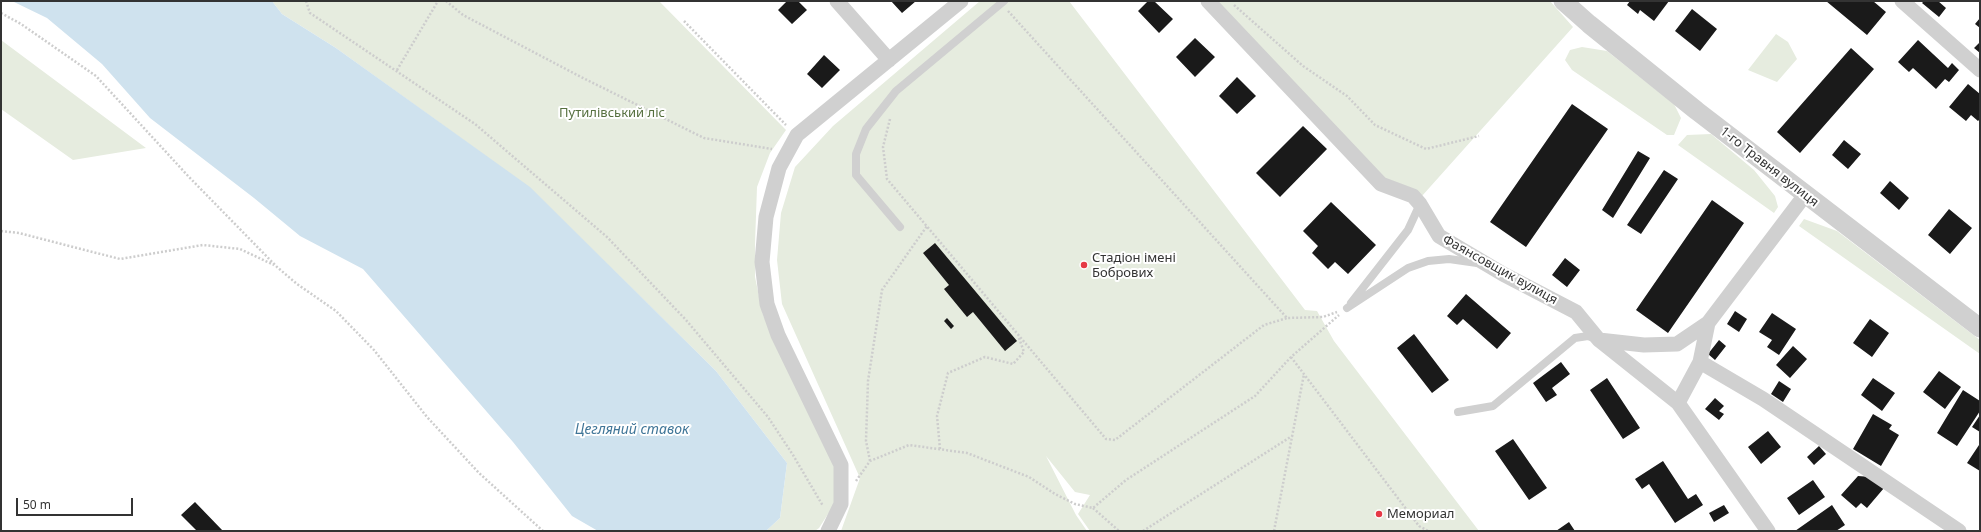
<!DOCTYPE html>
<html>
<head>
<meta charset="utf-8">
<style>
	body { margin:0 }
	#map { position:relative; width:1981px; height:532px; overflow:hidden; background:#fff; font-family:"Noto Sans",sans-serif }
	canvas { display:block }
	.frame { position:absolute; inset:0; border:2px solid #333; pointer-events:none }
	.scale { position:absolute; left:16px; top:498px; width:117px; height:18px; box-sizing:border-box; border:2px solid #333; border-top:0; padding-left:5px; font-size:12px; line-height:14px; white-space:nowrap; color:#333; -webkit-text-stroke:3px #fff; paint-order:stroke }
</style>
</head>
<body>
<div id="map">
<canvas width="1981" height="532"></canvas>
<div class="frame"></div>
<div class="scale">50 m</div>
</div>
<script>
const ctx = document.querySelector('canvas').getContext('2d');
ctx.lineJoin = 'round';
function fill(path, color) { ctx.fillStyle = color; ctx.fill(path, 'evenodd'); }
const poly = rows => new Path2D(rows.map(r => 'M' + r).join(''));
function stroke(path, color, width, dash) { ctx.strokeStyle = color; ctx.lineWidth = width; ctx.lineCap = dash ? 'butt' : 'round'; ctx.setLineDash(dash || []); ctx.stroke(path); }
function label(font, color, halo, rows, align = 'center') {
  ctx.font = font + ' "Noto Sans",sans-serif'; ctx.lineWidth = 4; ctx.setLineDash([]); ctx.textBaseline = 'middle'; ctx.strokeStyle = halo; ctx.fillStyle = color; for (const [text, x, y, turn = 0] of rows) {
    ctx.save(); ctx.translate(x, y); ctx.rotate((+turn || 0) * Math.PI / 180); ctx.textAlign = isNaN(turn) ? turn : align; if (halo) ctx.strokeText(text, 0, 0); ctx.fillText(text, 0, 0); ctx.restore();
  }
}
const green = poly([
	[272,1,659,1,786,130,770,153,757,187,755,244,755,277,763,315,838,463,839,497,819,528,815,531,766,531,780,518,787,463,716,371,530,188,336,48,282,14],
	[980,1,1069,1,1305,310,1317,311,1334,341,1479,531,1090,531,1078,514,1090,495,1075,492,1046,456,1076,515,1087,531,841,531,860,478,782,304,777,260,781,213,795,167,833,126],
	[1211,1,1550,1,1573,27,1422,196,1381,183],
	[1776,34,1788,42,1797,59,1777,82,1748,70],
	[1,40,146,148,73,160,1,109],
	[1582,47,1607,51,1674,104,1681,118,1674,135,1667,135,1572,70,1565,60,1570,50],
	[1711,134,1754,170,1775,196,1778,207,1774,213,1678,145,1687,135],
	[1804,219,1837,231,1980,340,1980,354,1799,226]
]);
const water = poly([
	[12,1,272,1,282,14,336,48,530,187,716,371,787,463,780,518,766,531,598,531,572,516,513,442,363,269,300,236,254,198,150,118,102,64,47,18]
]);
const building = poly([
	[787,1,798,1,807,10,792,24,778,10],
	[891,1,916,1,902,13],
	[1148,1,1154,1,1173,19,1159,33,1138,11],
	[1630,1,1669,1,1654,21,1640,10,1638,14,1627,5],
	[1826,1,1873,1,1886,12,1867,35],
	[1924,1,1938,1,1946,8,1939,17,1922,3],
	[1692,9,1717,29,1700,51,1675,31],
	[1980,18,1980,28,1975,24],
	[1195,38,1215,57,1195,77,1176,57],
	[1918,40,1948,68,1952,63,1959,70,1949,82,1945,79,1936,89,1913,68,1909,72,1898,62],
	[1980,42,1980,53,1974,48],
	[1851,48,1874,69,1800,153,1777,132],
	[824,55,840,70,822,88,807,74],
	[1237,77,1256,96,1237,114,1219,96],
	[1968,84,1980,94,1980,119,1978,121,1971,115,1966,121,1949,107],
	[1572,104,1608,129,1526,247,1490,222],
	[1303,126,1327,149,1280,197,1256,173],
	[1844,140,1861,154,1848,169,1832,155],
	[1638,151,1650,158,1613,218,1602,210],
	[1664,170,1678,179,1641,234,1627,225],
	[1890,181,1909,198,1899,210,1880,193],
	[1712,200,1744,223,1668,333,1636,310],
	[1331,202,1376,245,1348,274,1335,262,1328,269,1312,253,1318,246,1303,231],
	[1949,209,1972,228,1950,254,1928,235],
	[935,243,1017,341,1005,351,973,312,967,317,944,289,949,285,923,253],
	[1565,258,1580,270,1567,287,1552,275],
	[1466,294,1511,333,1497,349,1463,319,1457,325,1447,316],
	[1735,311,1747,319,1739,332,1727,324],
	[1772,313,1796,329,1779,355,1767,347,1772,340,1759,332],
	[947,318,954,326,951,329,944,321],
	[1870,319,1889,333,1872,357,1853,343],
	[1414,334,1449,380,1432,393,1397,348],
	[1719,340,1726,346,1715,360,1708,354],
	[1793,346,1807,359,1790,378,1776,365],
	[1561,362,1570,374,1552,388,1557,395,1546,402,1533,383],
	[1939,371,1961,387,1945,409,1923,392],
	[1607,378,1640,428,1623,439,1590,390],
	[1873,378,1895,393,1882,411,1861,395],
	[1779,381,1791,389,1783,402,1771,394],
	[1963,390,1980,401,1980,411,1957,446,1937,433],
	[1715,398,1724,406,1719,411,1724,414,1719,420,1705,409],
	[1873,414,1892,425,1889,429,1899,435,1881,466,1853,449],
	[1980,415,1980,432,1972,427],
	[1768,431,1781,447,1761,464,1748,447],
	[1513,439,1547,488,1529,500,1495,451],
	[1979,445,1980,446,1980,471,1967,463],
	[1819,446,1826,454,1814,465,1807,457],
	[1663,461,1688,499,1696,494,1703,505,1675,523,1649,484,1642,489,1635,479],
	[1858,476,1871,477,1884,488,1867,508,1861,503,1856,508,1841,495],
	[1813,480,1825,497,1799,515,1787,498],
	[195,502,223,531,197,531,181,515],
	[1724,505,1729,513,1714,522,1709,513],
	[1832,505,1845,525,1836,531,1795,531],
	[1569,522,1575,531,1556,531]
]);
const path = poly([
	[306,1,310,13,475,124,607,237,686,320,768,417,793,455,823,506],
	[446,1,463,15,581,77,704,138,772,149],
	[1234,5,1303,66,1347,96,1375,125,1426,149,1479,136],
	[1008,11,1287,318,1323,317,1337,312],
	[1,13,21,24,96,76,189,177,277,267,297,284,336,311,374,350,427,417,479,473,543,531],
	[684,21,786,125],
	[397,70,438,1],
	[890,119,883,147,887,179,1106,439,1115,440,1264,325,1287,318],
	[1,231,19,233,120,259,203,245,240,249,274,265],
	[1291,357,1419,526,1428,531],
	[940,449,937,416,948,373,985,357,1013,364,1024,352,1019,338],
	[870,461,866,441,868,381,882,290,927,226],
	[856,481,870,461,909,445,967,453,1029,477,1055,494,1075,504,1093,508,1126,480,1255,396,1291,357,1339,315],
	[1093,508,1119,531],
	[1143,531,1292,436],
	[1274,531,1304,374]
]);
const service = poly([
	[900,227,856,175,856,154,866,129,896,91,1004,1],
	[1351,303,1408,230,1420,204],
	[1347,308,1408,268,1428,261,1449,259,1477,263],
	[1458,412,1493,406,1575,338,1588,336,1596,339]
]);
const minor = poly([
	[837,1,889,60],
	[1208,1,1381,184,1413,196,1420,204,1439,236,1503,274,1576,312,1599,340,1678,403,1768,531],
	[1902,1,1980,70],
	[1599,340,1644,345,1677,344,1708,323,1805,195],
	[1700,362,1708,323],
	[1678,403,1700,362,1763,399,1959,531],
	[828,531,841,504,841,465,778,335,767,304,762,262,766,217,779,168,797,135,961,1]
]);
const tertiary = poly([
	[1563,1,1589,24,1697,111,1980,328]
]);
const markers = [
	[1084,265,4,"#e63946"],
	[1379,514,4,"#e63946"]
];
const parkNames = [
	["Путилівський ліс",612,113]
];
const streetNames = [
	["1-го Травня вулиця",1769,167,38],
	["Фаянсовщик вулиця",1500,270,29]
];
const poiNames = [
	["Стадіон імені",1092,258],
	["Бобрових",1092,273],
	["Мемориал",1387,514]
];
const waterNames = [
	["Цегляний ставок",632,430]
];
fill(green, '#e6ecdf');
fill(water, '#cfe2ee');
fill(building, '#1a1a1a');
stroke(path, '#cdcdcd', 2.5, [2, 2]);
stroke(service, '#d0d0d0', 8);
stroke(minor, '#d0d0d0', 15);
stroke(tertiary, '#d0d0d0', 19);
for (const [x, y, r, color] of markers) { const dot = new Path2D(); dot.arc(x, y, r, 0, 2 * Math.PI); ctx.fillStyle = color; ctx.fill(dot); stroke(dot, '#fff', 1.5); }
label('13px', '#56703f', '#fff', parkNames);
label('13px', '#333', '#fff', streetNames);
label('13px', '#333', '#fff', poiNames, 'left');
label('italic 14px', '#3f7597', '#fff', waterNames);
</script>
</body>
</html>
